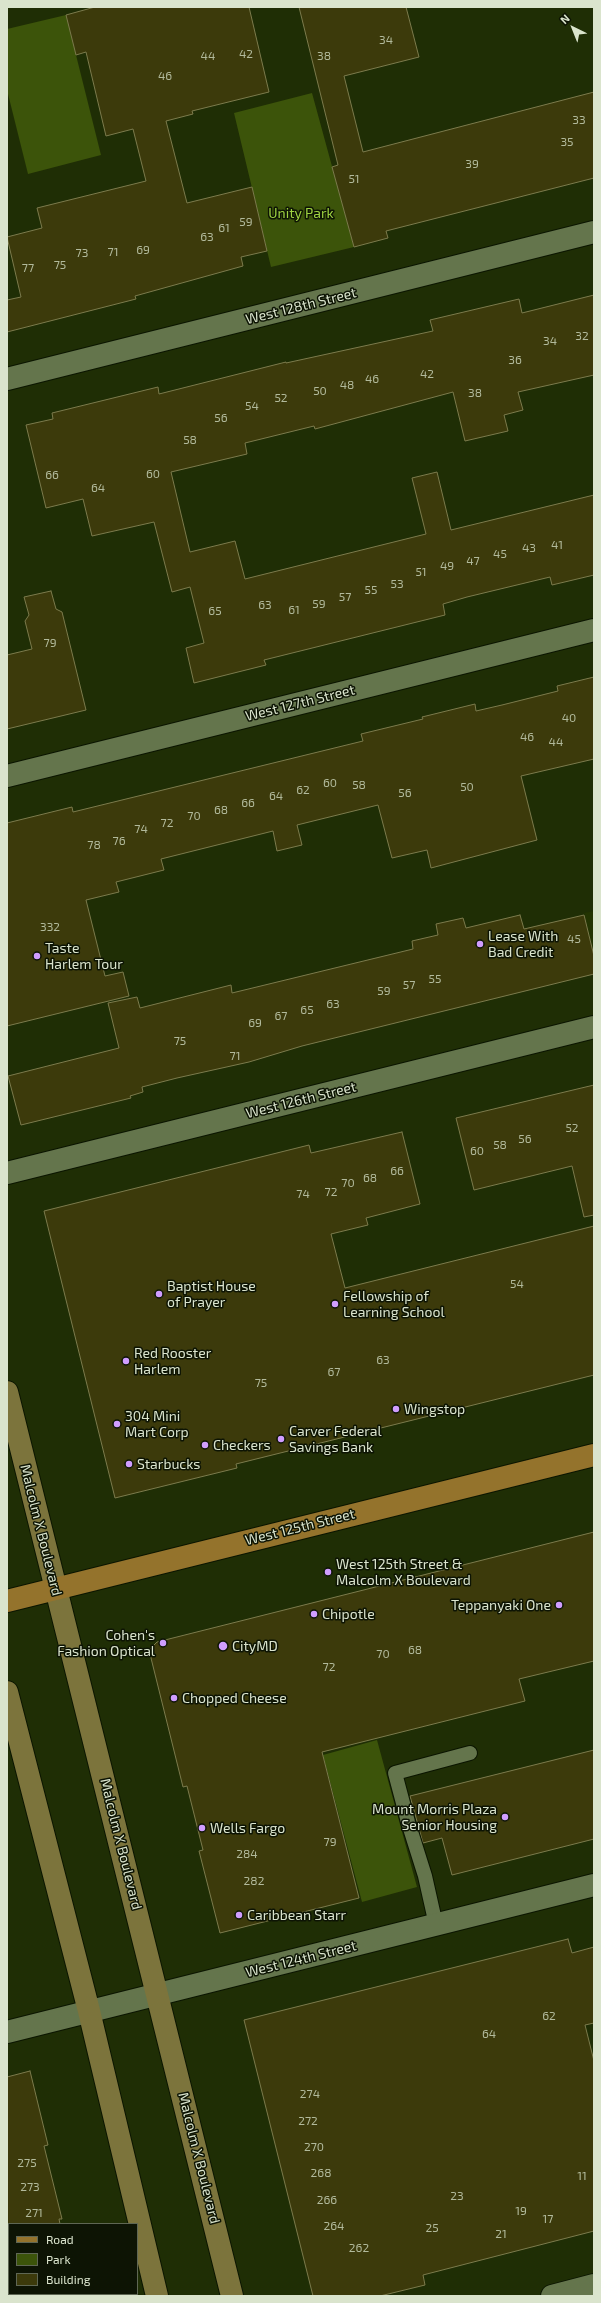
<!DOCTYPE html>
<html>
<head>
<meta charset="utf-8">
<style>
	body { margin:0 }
	#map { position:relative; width:601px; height:2303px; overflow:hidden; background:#1f2e05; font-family:"Exo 2",sans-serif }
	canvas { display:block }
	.frame { position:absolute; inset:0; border:8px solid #dae4cd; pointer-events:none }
	.legend { position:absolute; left:8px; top:2223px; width:130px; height:72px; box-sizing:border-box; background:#0d1404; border:1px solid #5f6754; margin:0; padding:5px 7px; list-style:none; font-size:12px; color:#dae4cd }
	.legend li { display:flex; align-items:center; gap:8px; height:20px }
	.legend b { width:20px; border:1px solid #5f6754 }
	.north { position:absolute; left:553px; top:8px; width:40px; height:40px; -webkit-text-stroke:3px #0d1404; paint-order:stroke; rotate:317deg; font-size:11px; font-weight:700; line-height:16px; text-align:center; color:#dae4cd }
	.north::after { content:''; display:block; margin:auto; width:14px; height:18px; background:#dae4cd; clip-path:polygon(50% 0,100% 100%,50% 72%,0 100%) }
</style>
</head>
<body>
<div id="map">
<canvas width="601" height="2303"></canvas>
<div class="frame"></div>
<ul class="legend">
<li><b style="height:5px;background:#94732c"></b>Road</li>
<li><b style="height:11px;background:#3c540a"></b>Park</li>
<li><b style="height:11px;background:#3c3a0b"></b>Building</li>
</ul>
<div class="north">N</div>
</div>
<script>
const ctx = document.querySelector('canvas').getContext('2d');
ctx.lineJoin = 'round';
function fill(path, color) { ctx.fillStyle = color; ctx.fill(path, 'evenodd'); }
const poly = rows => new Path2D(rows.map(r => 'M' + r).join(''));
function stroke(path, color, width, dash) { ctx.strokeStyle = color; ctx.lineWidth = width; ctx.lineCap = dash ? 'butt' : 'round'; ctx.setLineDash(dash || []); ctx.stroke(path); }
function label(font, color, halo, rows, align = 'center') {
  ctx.font = font + ' "Exo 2",sans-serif'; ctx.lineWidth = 3; ctx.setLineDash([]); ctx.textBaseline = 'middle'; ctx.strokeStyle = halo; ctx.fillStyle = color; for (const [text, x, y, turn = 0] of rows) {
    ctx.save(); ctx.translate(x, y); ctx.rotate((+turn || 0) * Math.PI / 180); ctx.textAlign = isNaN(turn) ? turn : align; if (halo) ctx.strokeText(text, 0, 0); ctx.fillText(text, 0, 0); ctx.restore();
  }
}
const built = poly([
	[594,911,594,955,584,913]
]);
const green = poly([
	[66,15,101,155,28,174,7,90,7,29],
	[312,93,354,247,271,267,234,113],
	[377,1740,417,1887,362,1902,323,1755]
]);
const building = poly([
	[95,7,249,7,269,92,192,111,193,114,166,121,187,203,252,187,267,251,241,257,243,266,135,296,136,299,7,332,7,300,21,297,7,237,42,228,37,208,146,181,133,129,106,136,86,52,76,55,66,15,95,7],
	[299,7,406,7,419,57,344,76,363,152,594,92,594,178,386,231,388,238,354,247,332,167,338,165,299,7],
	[594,295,594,375,518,392,523,410,504,415,508,431,465,441,453,392,315,429,314,426,245,443,247,454,171,472,190,552,235,541,245,579,426,534,412,478,437,472,451,530,594,495,594,575,552,585,550,577,467,597,443,604,445,615,264,660,266,665,194,683,186,648,204,643,190,587,172,592,154,522,92,536,83,499,46,508,26,425,53,419,52,413,158,387,159,394,286,362,286,363,433,331,430,320,519,299,522,313,594,295],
	[51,591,56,609,62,612,86,710,7,729,7,655,32,649,25,621,29,615,24,597,51,591],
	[594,677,594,759,521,776,537,840,431,868,427,850,392,858,378,805,297,825,302,845,277,851,273,831,161,859,164,870,116,882,119,892,86,900,105,976,123,972,129,996,7,1026,7,823,72,807,73,812,363,741,361,734,423,719,422,717,475,704,476,711,502,705,558,691,557,686,594,677],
	[520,915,524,929,584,915,594,956,594,974,302,1046,249,1062,177,1078,142,1087,143,1092,130,1096,131,1098,21,1125,8,1076,119,1048,108,1003,137,997,140,1008,231,985,232,993,413,949,412,941,438,935,436,924,463,918,466,928,520,915],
	[594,1085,594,1215,584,1217,572,1166,474,1190,456,1118,594,1085],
	[402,1132,420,1204,366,1218,368,1225,331,1234,345,1288,594,1226,594,1375,236,1464,237,1468,115,1498,44,1211,309,1145,311,1153,402,1132],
	[594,1532,594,1661,519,1679,525,1701,322,1752,359,1898,220,1933,199,1851,203,1850,187,1786,183,1787,149,1650,157,1642,594,1532],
	[594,1750,594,1839,452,1875,442,1838,423,1843,410,1796,594,1750],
	[568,1939,572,1953,594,1947,594,2023,585,2025,594,2061,594,2231,423,2275,425,2285,380,2296,313,2296,244,2020,568,1939],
	[30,2071,48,2145,44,2146,62,2219,59,2219,60,2224,7,2224,7,2077,30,2071]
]);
const lane = poly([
	[436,1925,425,1876,408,1822,395,1773,470,1753]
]);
const street = poly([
	[7,379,594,232],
	[7,776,594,630],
	[7,1173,594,1027],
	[7,2032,594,1885],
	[552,2296,594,2285]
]);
const secondary = poly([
	[7,1392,232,2296],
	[7,1692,89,2011,157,2296]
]);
const primary = poly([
	[7,1601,594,1455]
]);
const markers = [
	[480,944,4,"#d09dff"],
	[37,956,4,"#d09dff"],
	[159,1294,4,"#d09dff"],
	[335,1304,4,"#d09dff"],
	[126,1361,4,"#d09dff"],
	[396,1409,4,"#d09dff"],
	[117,1424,4,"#d09dff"],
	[281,1439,4,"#d09dff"],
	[205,1445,4,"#d09dff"],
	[129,1464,4,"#d09dff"],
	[328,1572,4,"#d09dff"],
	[559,1605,4,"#d09dff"],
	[314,1614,4,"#d09dff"],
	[163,1643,4,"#d09dff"],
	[223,1646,5,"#d09dff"],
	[174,1698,4,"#d09dff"],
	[505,1817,4,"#d09dff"],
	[202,1828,4,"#d09dff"],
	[239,1915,4,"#d09dff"]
];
const numberNames = [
	["34",386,40],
	["42",246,54],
	["44",208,56],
	["38",324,56],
	["46",165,76],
	["33",579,120],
	["35",567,142],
	["39",472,164],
	["51",354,179],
	["59",246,222],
	["61",224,228],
	["63",207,237],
	["69",143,250],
	["71",113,252],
	["73",82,253],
	["75",60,265],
	["77",28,268],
	["32",582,336],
	["34",550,341],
	["36",515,360],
	["42",427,374],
	["46",372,379],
	["48",347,385],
	["50",320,391],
	["38",475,393],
	["52",281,398],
	["54",252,406],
	["56",221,418],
	["58",190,440],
	["60",153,474],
	["66",52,475],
	["64",98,488],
	["41",557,545],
	["43",529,548],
	["45",500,554],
	["47",473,561],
	["49",447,566],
	["51",421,572],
	["53",397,584],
	["55",371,590],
	["57",345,597],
	["59",319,604],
	["63",265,605],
	["61",294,610],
	["65",215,611],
	["79",50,643],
	["40",569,718],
	["46",527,737],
	["44",556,742],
	["60",330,783],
	["58",359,785],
	["50",467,787],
	["62",303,790],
	["56",405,793],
	["64",276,796],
	["66",248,803],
	["68",221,810],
	["70",194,816],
	["72",167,823],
	["74",141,829],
	["76",119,841],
	["78",94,845],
	["332",50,927],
	["45",574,939],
	["55",435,979],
	["57",409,985],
	["59",384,991],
	["63",333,1004],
	["65",307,1010],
	["67",281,1016],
	["69",255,1023],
	["75",180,1041],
	["71",235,1056],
	["52",572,1128],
	["56",525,1139],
	["58",500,1145],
	["60",477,1151],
	["66",397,1171],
	["68",370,1178],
	["70",348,1183],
	["72",331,1192],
	["74",303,1194],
	["54",517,1284],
	["63",383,1360],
	["67",334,1372],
	["75",261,1383],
	["68",415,1650],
	["70",383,1654],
	["72",329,1667],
	["79",330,1842],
	["284",247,1854],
	["282",254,1881],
	["62",549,2016],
	["64",489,2034],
	["274",310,2094],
	["272",308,2121],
	["270",314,2147],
	["275",27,2163],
	["268",321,2173],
	["11",582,2176],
	["273",30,2187],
	["23",457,2196],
	["266",327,2200],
	["19",521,2211],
	["271",34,2213],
	["17",548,2219],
	["264",334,2226],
	["25",432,2228],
	["21",501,2234],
	["262",359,2248]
];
const parkNames = [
	["Unity Park",301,213]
];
const streetNames = [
	["West 128th Street",301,306,-14],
	["West 127th Street",300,703,-14],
	["West 126th Street",301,1100,-14],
	["West 125th Street",300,1527,-14],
	["Malcolm X Boulevard",41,1530,76],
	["Malcolm X Boulevard",121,1844,76],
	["West 124th Street",301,1959,-14],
	["Malcolm X Boulevard",199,2158,76]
];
const poiNames = [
	["Lease With",488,936],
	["Bad Credit",488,952],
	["Taste",45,948],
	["Harlem Tour",45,964],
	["Baptist House",167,1286],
	["of Prayer",167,1302],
	["Fellowship of",343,1296],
	["Learning School",343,1312],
	["Red Rooster",134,1353],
	["Harlem",134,1369],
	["Wingstop",404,1409],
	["304 Mini",125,1416],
	["Mart Corp",125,1432],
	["Carver Federal",289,1431],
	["Savings Bank",289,1447],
	["Checkers",213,1445],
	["Starbucks",137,1464],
	["West 125th Street &",336,1564],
	["Malcolm X Boulevard",336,1580],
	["Teppanyaki One",551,1605,"right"],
	["Chipotle",322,1614],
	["Cohen's",155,1635,"right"],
	["Fashion Optical",155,1651,"right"],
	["CityMD",232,1646],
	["Chopped Cheese",182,1698],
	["Mount Morris Plaza",497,1809,"right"],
	["Senior Housing",497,1825,"right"],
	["Wells Fargo",210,1828],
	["Caribbean Starr",247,1915]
];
fill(built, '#233402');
fill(green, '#3c540a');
fill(building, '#3c3a0b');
stroke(building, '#7c7b4d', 1);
stroke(lane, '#0b1500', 16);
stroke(street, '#0b1500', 24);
stroke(secondary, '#0b1500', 24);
stroke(primary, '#0b1500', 24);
stroke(lane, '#64754c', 14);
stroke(street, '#64754c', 22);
stroke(secondary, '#7c743c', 22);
stroke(primary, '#94732c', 22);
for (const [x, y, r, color] of markers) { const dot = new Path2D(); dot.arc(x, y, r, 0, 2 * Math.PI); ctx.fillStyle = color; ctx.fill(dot); stroke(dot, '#0d1404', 1.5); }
label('12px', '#b2ba9c', null, numberNames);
label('14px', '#9ed241', '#0d1404', parkNames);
label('14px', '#dae4cd', '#0d1404', streetNames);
label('14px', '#dae4cd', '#0d1404', poiNames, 'left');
</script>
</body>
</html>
